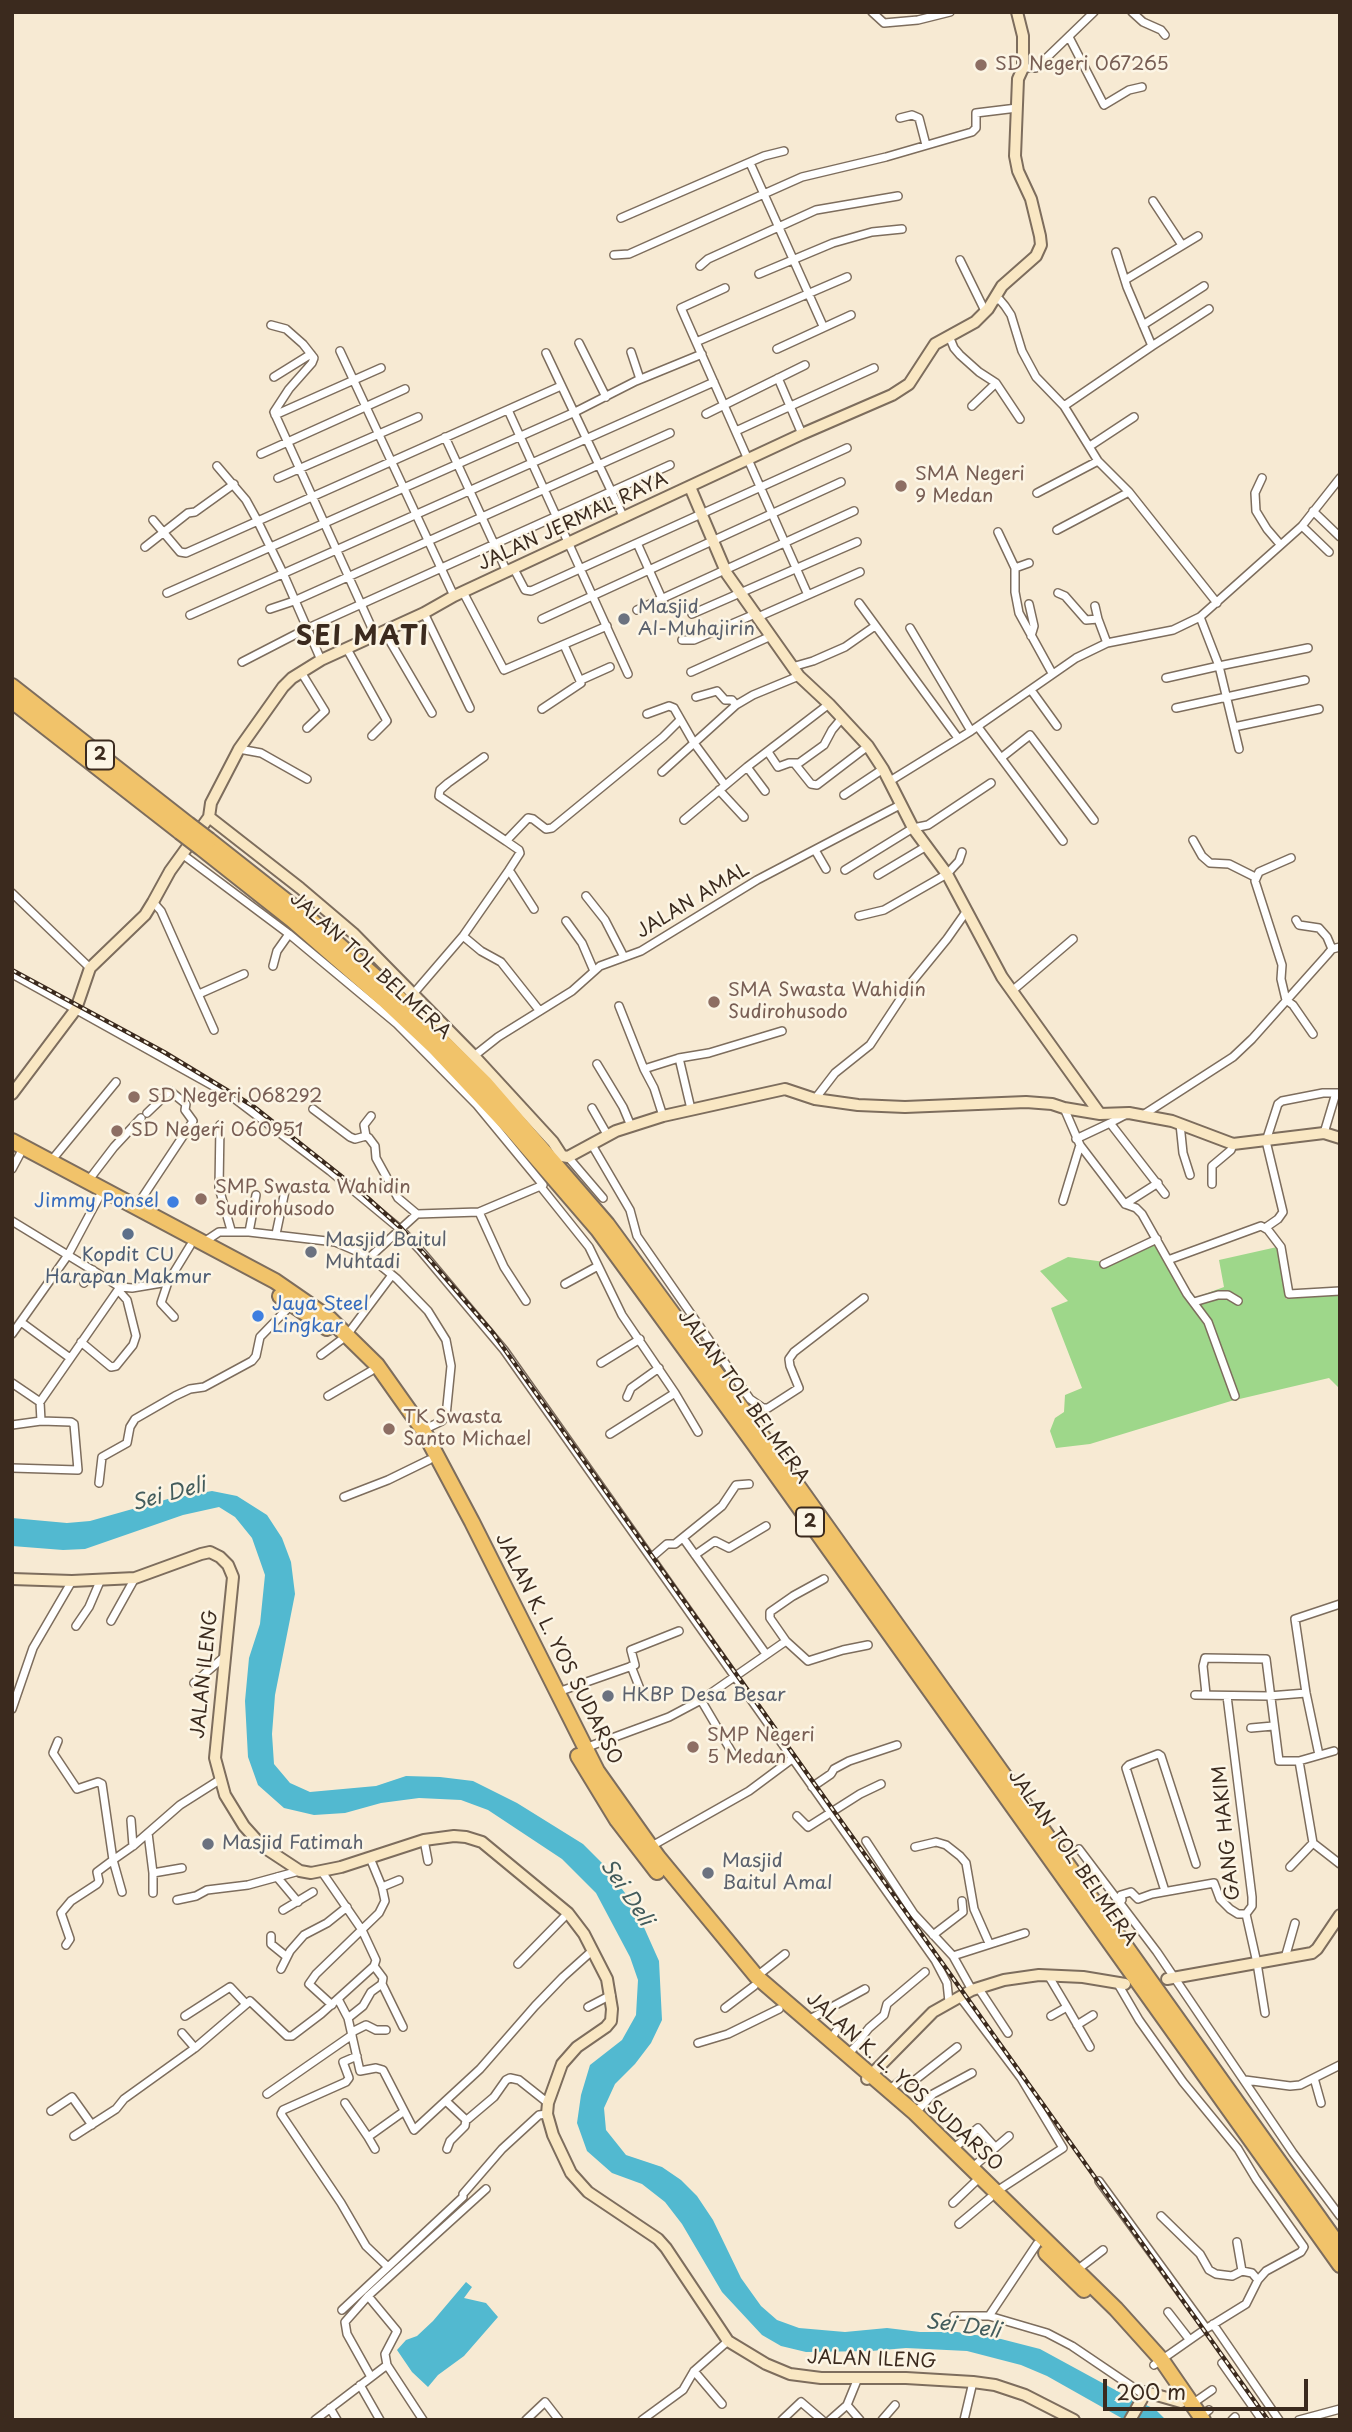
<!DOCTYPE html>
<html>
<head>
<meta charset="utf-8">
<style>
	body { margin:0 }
	#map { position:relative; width:1352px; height:2432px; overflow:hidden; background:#f7ead3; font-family:"Playpen Sans",sans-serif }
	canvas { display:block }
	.frame { position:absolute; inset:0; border:14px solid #3b2a1e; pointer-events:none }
	.scale { position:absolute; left:1103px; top:2379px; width:205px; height:32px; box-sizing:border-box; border:4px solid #3b2a1e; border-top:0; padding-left:9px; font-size:21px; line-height:24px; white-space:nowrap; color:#3b2a1e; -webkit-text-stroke:5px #fcf5e5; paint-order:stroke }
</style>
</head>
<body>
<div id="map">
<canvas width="1352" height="2432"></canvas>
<div class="frame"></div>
<div class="scale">200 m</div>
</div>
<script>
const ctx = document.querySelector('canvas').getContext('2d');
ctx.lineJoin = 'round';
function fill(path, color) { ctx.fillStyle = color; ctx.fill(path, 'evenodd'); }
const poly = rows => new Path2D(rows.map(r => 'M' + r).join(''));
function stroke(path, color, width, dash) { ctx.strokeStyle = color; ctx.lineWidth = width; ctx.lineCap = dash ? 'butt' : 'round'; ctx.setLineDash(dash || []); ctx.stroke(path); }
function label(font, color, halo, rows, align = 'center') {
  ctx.font = font + ' "Playpen Sans",sans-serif'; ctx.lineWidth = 5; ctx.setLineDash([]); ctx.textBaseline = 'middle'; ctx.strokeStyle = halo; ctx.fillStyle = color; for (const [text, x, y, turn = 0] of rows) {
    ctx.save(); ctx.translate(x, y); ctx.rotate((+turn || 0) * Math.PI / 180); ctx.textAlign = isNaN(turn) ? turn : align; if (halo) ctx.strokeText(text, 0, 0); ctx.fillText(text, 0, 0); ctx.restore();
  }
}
const green = poly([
	[1156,1243,1191,1299,1224,1287,1219,1260,1277,1247,1286,1299,1340,1292,1340,1389,1329,1378,1231,1401,1090,1444,1056,1448,1050,1431,1055,1418,1064,1412,1065,1395,1082,1388,1051,1308,1068,1301,1040,1271,1068,1257,1105,1262]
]);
const water = poly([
	[212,1491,237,1496,267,1515,282,1538,291,1562,295,1594,275,1695,272,1734,274,1764,290,1783,310,1792,376,1786,406,1776,440,1777,473,1781,517,1803,583,1844,604,1865,634,1905,659,1961,662,2020,651,2043,635,2064,615,2084,604,2108,606,2130,626,2155,662,2167,681,2180,697,2196,713,2220,741,2278,761,2306,777,2320,799,2328,845,2332,887,2328,920,2332,957,2332,1001,2339,1040,2349,1130,2398,1155,2409,1166,2420,1125,2420,1047,2376,1021,2365,967,2351,906,2348,871,2351,806,2352,781,2346,762,2335,722,2292,682,2224,665,2202,642,2184,612,2173,587,2151,577,2123,581,2095,590,2065,622,2040,636,2015,638,1980,630,1957,596,1893,562,1859,488,1810,461,1800,419,1798,381,1803,345,1813,314,1815,284,1808,258,1785,248,1757,245,1701,249,1658,260,1624,265,1575,252,1538,235,1517,219,1507,183,1515,85,1549,63,1550,12,1546,12,1518,67,1523,90,1521,168,1499],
	[466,2282,472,2287,464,2298,486,2303,498,2317,464,2356,438,2375,428,2387,412,2372,397,2350,406,2340,417,2336,433,2321]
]);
const street = poly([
	[872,12,884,23,918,20,950,12],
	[1132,12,1143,22,1161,30,1165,35],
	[1069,37,1104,105,1129,90,1142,87],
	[1023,68,1036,68,1094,12],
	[900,118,912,115,919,118,926,145],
	[750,163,823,326],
	[1153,201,1182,245],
	[621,218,764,156,784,151],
	[614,255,629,254,802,177,886,157,972,132,976,128,976,113,1017,108],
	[960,260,985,311],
	[700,266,708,259,816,210,898,196],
	[759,274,833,243,872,232,902,229],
	[1125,280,1198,236],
	[725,288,681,308,808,595],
	[993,300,1000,300,1005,306,1011,315,1022,351,1036,377,1064,406,1098,461,1129,492,1217,603],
	[271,325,286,329,303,344,314,358,312,363,289,389,274,412,375,635],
	[1143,325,1204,286],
	[949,336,954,348,960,355,979,372,996,383,1020,419],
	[696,342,847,277],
	[579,343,606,397],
	[1152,346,1209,309],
	[777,349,851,315],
	[340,351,454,596],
	[631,352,640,379],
	[546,353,624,518],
	[274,377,311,354],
	[778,378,802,434],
	[972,406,996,383],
	[1064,406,1152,346,1127,287,1116,252],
	[508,410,628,674],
	[706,414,805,365],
	[275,415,381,368],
	[736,431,874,368],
	[445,437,507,572],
	[1090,446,1134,417],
	[261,454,405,389],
	[217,466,246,500,257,520,283,573,321,660],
	[278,478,418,417],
	[1262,478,1255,493,1256,511,1267,529,1279,543],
	[1037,493,1098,461],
	[1313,511,1340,537],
	[153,520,180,552,186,553,561,386],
	[1302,526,1329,552],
	[1057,530,1129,492],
	[998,532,1015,568],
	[637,543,667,610],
	[145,547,188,513,195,512,234,484],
	[1029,563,1015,568,1015,592,1019,613,1052,673],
	[514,569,525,590,531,591,847,448],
	[463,592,504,670,607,626],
	[167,593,575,412,636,381,702,354],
	[1058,593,1065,596,1086,620,1098,619,1107,643],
	[859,603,958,738],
	[1029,604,1034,626,1031,636],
	[1095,606,1098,619],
	[270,609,294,601,670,433],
	[637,610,854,511],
	[424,613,470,708],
	[692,614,857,542],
	[190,615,714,382],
	[758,617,860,572],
	[1200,617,1219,666,1308,648],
	[542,619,841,482],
	[910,628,971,731],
	[384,631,432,713],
	[682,640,694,640,755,614],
	[347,649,387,721,372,736],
	[242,662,306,629,670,465],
	[792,667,813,661,845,647,875,626],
	[301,672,325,711,307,728],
	[691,672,771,636],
	[1166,678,1219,666,1239,749],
	[581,680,610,667],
	[1031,690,1057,726],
	[696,697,717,691,725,700,732,700,736,705],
	[1176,708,1305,680],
	[542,709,581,683,564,645],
	[647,714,669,706,674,708,694,743,725,785],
	[978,727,1063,841],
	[1234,727,1319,709],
	[239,749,261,753,307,779],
	[768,752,778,767,789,763,799,763,824,745,832,730,842,718],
	[484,757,448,783,440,790,439,796,506,841,528,818,533,819,546,829,552,828,663,737,680,720],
	[1001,758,1030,735,1094,820],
	[795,764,811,784,817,785,868,746],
	[747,767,765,791],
	[662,772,736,705,753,695,799,676],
	[890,781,971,731,1076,658,1107,643,1173,630,1200,617,1302,526,1340,478],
	[719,790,744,817],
	[844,795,883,769],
	[684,820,747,767,829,704],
	[1193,840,1202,856,1210,863,1229,864,1255,877],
	[506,841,519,850,520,853,509,870],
	[815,850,826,869],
	[182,854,289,934,397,1024,477,1105,543,1185,479,1212,417,1214,370,1257,335,1242,249,1232,219,1232,204,1242],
	[1291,858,1259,872,1255,881,1282,965,1281,979,1286,1000,1293,1005,1313,1034],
	[845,870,913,828,928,825,991,783],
	[878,875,925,847],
	[12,893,90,968],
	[586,896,605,920,624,957],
	[153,902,161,911,214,1030],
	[859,916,884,910,947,874,959,861,962,852],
	[1296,920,1299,925,1319,928,1327,937,1332,949],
	[566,921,582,943,594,971],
	[463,936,481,951,501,962,539,1010],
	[273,966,277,951,289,934],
	[12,974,231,1096,330,1171,400,1229,420,1250,504,1350,875,1875,935,1960,947,1983,949,2002],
	[1012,991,1073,939],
	[414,993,463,936,509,870,534,909],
	[199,994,244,974],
	[619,1006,644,1069,654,1088,663,1116],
	[474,1056,498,1037,572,991,600,966,641,951,757,880,900,805],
	[679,1058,691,1109],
	[597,1064,623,1107,631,1126],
	[644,1069,679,1058,709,1053,782,1031],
	[815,1099,835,1073,870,1045,911,983,947,939,966,912],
	[592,1108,608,1136],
	[1064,1108,1080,1145,1125,1204,1136,1208,1142,1214,1187,1294,1208,1322,1235,1396],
	[313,1109,350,1137,355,1139,366,1136,369,1138,375,1146,376,1158,398,1198,417,1214],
	[1125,1115,1110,1123,1165,1194],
	[1143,1115,1233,1057,1252,1039,1327,955,1332,949,1340,947],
	[1180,1124,1183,1153,1190,1175],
	[220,1125,219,1188,231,1230],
	[1324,1133,1336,1093],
	[366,1136,364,1125,371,1116],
	[1076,1139,1110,1123],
	[592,1145,630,1210,637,1236,750,1399,763,1408,768,1408,799,1388,790,1366,789,1359,794,1352,864,1298],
	[568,1157,603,1198],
	[51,1161,116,1082],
	[12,1169,20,1154],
	[88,1181,114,1147,141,1118],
	[1212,1184,1212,1166,1231,1150,1233,1144],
	[541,1187,589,1247,622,1315,675,1393,698,1432],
	[1063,1201,1080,1145],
	[1125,1204,1158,1183],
	[136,1207,193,1121,185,1110,186,1104,170,1091,147,1113],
	[479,1212,504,1267,526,1301],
	[12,1221,120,1287,132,1288,168,1282,190,1246],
	[1265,1228,1278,1219,1283,1212,1266,1141,1278,1104,1282,1101,1323,1093,1339,1093],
	[249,1232,256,1195],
	[276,1234,285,1191],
	[370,1257,397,1279,428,1311,446,1340,451,1366,446,1416,442,1421,423,1430],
	[1168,1260,1261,1226,1268,1230,1281,1247,1289,1294,1340,1291],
	[1104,1264,1157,1239],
	[168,1282,161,1303,174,1317],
	[84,1283,93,1270],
	[565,1284,598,1266],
	[1194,1302,1218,1295,1228,1295,1238,1301],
	[21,1322,70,1358],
	[12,1334,68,1255,99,1197],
	[347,1335,392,1275],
	[81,1342,111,1367,116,1366,133,1345,136,1336,127,1300,118,1290],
	[321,1355,341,1340],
	[601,1363,640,1339],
	[12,1383,40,1402],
	[328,1396,371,1371],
	[627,1397,631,1388,659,1368],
	[12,1425,41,1421],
	[610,1434,675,1393],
	[12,1468,78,1470,74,1424,71,1422,41,1421,40,1402,120,1287],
	[99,1483,102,1457,127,1443,130,1427,135,1419,175,1396,190,1389,204,1387,252,1361,256,1356,260,1337,292,1304],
	[344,1497,388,1480,429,1460],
	[683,1538,766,1654],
	[695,1555,715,1541,729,1548,766,1526],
	[652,1557,667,1544,675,1544,722,1506,736,1485,749,1484],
	[824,1579,793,1596,770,1612,770,1618,786,1641,808,1661,843,1650,868,1645],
	[111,1621,135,1578],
	[76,1626,89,1607,101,1579],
	[631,1666,640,1689],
	[194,1683,224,1657],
	[558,1692,635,1665,631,1650,679,1631],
	[1206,1694,1203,1666,1205,1658,1266,1659,1279,1761,1299,1761,1334,1751],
	[1195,1695,1269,1696,1306,1693],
	[1227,1696,1252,1897,1252,1906,1246,1914,1257,1963,1265,2013],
	[701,1700,734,1756],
	[12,1709,33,1648,72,1581],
	[1251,1728,1273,1726],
	[58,1741,53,1753,77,1789,98,1782,102,1784,113,1860,133,1846,180,1805,221,1779],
	[585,1748,669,1717,701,1700,786,1641],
	[1319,1755,1306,1693,1295,1619,1340,1604],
	[1299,1761,1313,1843,1340,1864],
	[812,1787,831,1774,834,1769,849,1761,897,1745],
	[797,1816,808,1827,860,1794,881,1784],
	[131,1820,133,1846],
	[148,1833,153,1873,182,1868],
	[424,1840,428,1861],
	[866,1841,914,1914,953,1956,972,1990],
	[650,1847,749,1791,792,1759],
	[915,1847,936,1842,946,1845,960,1856,966,1863,974,1909,989,1943],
	[1079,1849,1157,1952,1293,2153,1340,2216],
	[370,1858,382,1887,399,1880],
	[1290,1867,1313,1843],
	[277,1877,298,1902],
	[1165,1891,1126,1768,1129,1765,1158,1754,1161,1756,1196,1864],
	[153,1893,153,1873],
	[177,1900,196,1896,207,1890,248,1885,299,1871],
	[1120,1902,1122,1900,1121,1895,1131,1892,1138,1899,1152,1894,1214,1883,1220,1899,1230,1909,1238,1914,1246,1914],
	[283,1910,313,1892],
	[933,1935,963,1912,962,1901],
	[271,1936,271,1944,287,1957],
	[66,1945,70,1939,61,1913,71,1901,97,1884,99,1881,97,1872,113,1860,122,1892],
	[953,1956,1025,1933],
	[1285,1958,1295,1923],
	[518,1964,568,1913],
	[374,1966,383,1978,382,1984,403,2027],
	[281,1969,290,1951,304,1935,327,1923,347,1907],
	[1048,1975,1067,2007,1051,2016],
	[757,1976,785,1954],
	[1118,1984,1139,2020,1183,2082,1238,2149,1256,2179,1304,2247,1301,2252,1266,2271,1258,2280,1246,2304,1204,2330,1154,2365],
	[979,1989,1008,2033],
	[960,1997,1021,2078,1063,2148,997,2191],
	[338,1999,348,2018,360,2071,376,2068,383,2070,414,2130,480,2069,535,2006,563,1977,593,1950],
	[332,2005,309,1984,316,1974,379,1913,385,1901,382,1887],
	[588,2007,611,1995],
	[1067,2007,1090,2047],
	[725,2008,754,1986],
	[185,2016,230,1987,246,2004],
	[348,2018,363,2006,371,1992,382,1984],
	[808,2020,865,1989],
	[1077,2025,1093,2015],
	[352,2032,366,2025,376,2030,386,2030],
	[182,2033,195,2048],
	[830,2040,837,2030],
	[698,2043,728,2034,779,2009],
	[848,2054,861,2041,861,2038,869,2028,884,2015,887,2004,925,1972],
	[357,2056,343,2062,349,2078,346,2082,283,2110,281,2114,341,2203,366,2246,388,2267],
	[1314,2078,1321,2103],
	[1245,2080,1290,2086,1300,2085,1340,2065],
	[889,2090,901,2080,915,2080,957,2047],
	[267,2094,352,2035],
	[447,2102,465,2119,468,2119,494,2097,506,2080,510,2078,519,2080,548,2103],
	[345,2103,368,2137],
	[51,2111,72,2097,92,2125],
	[915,2113,933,2094,972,2073],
	[74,2136,116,2109,124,2099,195,2048,250,2001,287,2036,292,2036,321,2014,374,1966,376,1960,362,1930,322,1872],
	[375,2149,368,2137,403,2112],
	[447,2149,450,2141,465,2126,466,2119],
	[953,2149,978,2128,995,2147],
	[973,2167,1009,2136],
	[1099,2181,1206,2328],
	[953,2203,975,2182],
	[1161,2216,1200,2254,1209,2270,1216,2274,1232,2276,1242,2271,1252,2273,1258,2280],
	[959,2224,990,2198],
	[1237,2242,1242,2271],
	[1077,2270,1103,2250],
	[368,2296,397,2331,385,2354,387,2365,423,2420],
	[342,2310,463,2197,463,2194,502,2149,539,2115,547,2114],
	[1168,2312,1189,2339],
	[954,2316,989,2316,1047,2333,1072,2346,1143,2394],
	[989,2316,1037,2244],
	[1213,2324,1279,2420],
	[1222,2363,1262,2420],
	[694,2371,722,2404],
	[371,2377,347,2334,345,2322,368,2296,486,2189],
	[858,2378,847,2405,860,2420],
	[360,2385,380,2420],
	[1192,2404,1212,2390],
	[330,2408,337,2420],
	[1201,2416,1209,2410],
	[315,2420,387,2365],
	[526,2420,545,2402,559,2420],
	[642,2420,683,2390,694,2371,728,2341],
	[782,2420,801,2402,822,2420],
	[830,2420,847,2405],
	[882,2420,895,2405],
	[964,2420,973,2382],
	[1232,2420,1235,2417],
	[1299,2420,1340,2409]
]);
const secondary = poly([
	[690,487,727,574,799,676,829,704,868,746,883,769,913,828,947,874,1002,977,1100,1114],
	[209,817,300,888,353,933,474,1056,553,1142,562,1156,568,1157,616,1131,663,1116,785,1089,815,1099,858,1105,905,1107,1026,1102,1052,1104,1064,1108,1100,1114,1129,1113,1172,1121,1233,1144,1324,1133,1340,1138],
	[12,1094,76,1009,90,968,145,915,153,902,170,871,209,817,211,803,239,749,283,687,292,678,321,660,424,613,454,596,802,434,892,395,909,384,935,344,975,322,988,309,1002,286,1036,256,1041,245,1040,236,1031,199,1018,171,1015,156,1018,79,1023,68,1023,36,1017,12],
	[12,1579,72,1581,135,1578,201,1554,210,1552,220,1557,228,1565,233,1577,215,1758,225,1795,244,1826,262,1846,300,1871,311,1873,341,1867,424,1840,454,1836,466,1837,482,1842,568,1913,584,1934,607,1979,612,2009,611,2021,606,2027,577,2047,562,2064,548,2103,547,2114,553,2135,571,2173,588,2192,658,2239,666,2248,728,2341,766,2364,790,2374,821,2378,906,2378,973,2382,995,2385,1025,2395,1074,2420],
	[1167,1979,1312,1953,1317,1949,1340,1915],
	[867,2079,933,2012,972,1990,1004,1980,1039,1975,1083,1977,1125,1984],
	[1130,2420,1146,2392,1181,2402,1188,2397]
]);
const highway = poly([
	[12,686,188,824],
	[12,701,180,832],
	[209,840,313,922,394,993,486,1084,607,1224,765,1440,1340,2247],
	[201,848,292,920,384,1000,435,1048,511,1129,598,1230,754,1444,1340,2265],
	[12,1141,275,1281,330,1319,377,1365,423,1430,472,1522,597,1771,658,1857,757,1977,915,2113,1116,2309,1161,2359,1203,2420],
	[280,1296,327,1328],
	[578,1756,617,1820,657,1872],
	[1046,2253,1084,2290]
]);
const rail = poly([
	[12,970,164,1052,253,1106,360,1191,401,1228,429,1259,493,1333,1268,2420]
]);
const highwayBridge = poly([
	[188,824,209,840],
	[180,832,201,848]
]);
const markers = [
	[981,65,7,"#8d6e63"],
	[901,486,7,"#8d6e63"],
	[624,619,7,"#6b7280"],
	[714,1002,7,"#8d6e63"],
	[134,1097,7,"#8d6e63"],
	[117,1131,7,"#8d6e63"],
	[201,1199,7,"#8d6e63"],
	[173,1202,7,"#3f7fe0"],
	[128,1234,7,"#5c6f8a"],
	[311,1252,7,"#6b7280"],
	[258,1316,7,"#3f7fe0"],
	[389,1429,7,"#8d6e63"],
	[608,1696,7,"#6b7280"],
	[693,1747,7,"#8d6e63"],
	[208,1844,7,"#6b7280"],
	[708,1873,7,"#6b7280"]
];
const shields = [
	[100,755,28],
	[810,1522,28]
];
const shieldNames = [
	["2",100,755],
	["2",810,1522]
];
const educationNames = [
	["SD Negeri 067265",995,65],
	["SMA Negeri",915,475],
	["9 Medan",915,497],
	["SMA Swasta Wahidin",728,991],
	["Sudirohusodo",728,1013],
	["SD Negeri 068292",148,1097],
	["SD Negeri 060951",131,1131],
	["SMP Swasta Wahidin",215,1188],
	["Sudirohusodo",215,1210],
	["TK Swasta",403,1418],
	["Santo Michael",403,1440],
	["SMP Negeri",707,1736],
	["5 Medan",707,1758]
];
const streetNames = [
	["JALAN JERMAL RAYA",573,522,-25],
	["JALAN AMAL",693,901,-31],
	["JALAN TOL BELMERA",370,966,42],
	["JALAN TOL BELMERA",743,1397,54],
	["JALAN K. L. YOS SUDARSO",558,1649,63],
	["JALAN ILENG",205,1674,-84],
	["GANG HAKIM",1227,1833,-96],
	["JALAN TOL BELMERA",1072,1858,55],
	["JALAN K. L. YOS SUDARSO",904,2082,42],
	["JALAN ILENG",872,2360,2]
];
const worshipNames = [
	["Masjid",638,608],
	["Al-Muhajirin",638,630],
	["Masjid Baitul",325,1241],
	["Muhtadi",325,1263],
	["HKBP Desa Besar",622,1696],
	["Masjid Fatimah",222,1844],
	["Masjid",722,1862],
	["Baitul Amal",722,1884]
];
const shopNames = [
	["Jimmy Ponsel",159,1202],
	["Jaya Steel",272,1305,"left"],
	["Lingkar",272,1327,"left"]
];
const serviceNames = [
	["Kopdit CU",128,1256],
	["Harapan Makmur",128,1278]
];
const waterNames = [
	["Sei Deli",169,1495,-15],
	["Sei Deli",626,1893,56],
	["Sei Deli",963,2327,8]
];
const districtNames = [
	["SEI MATI",363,638]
];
fill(green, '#9ed78a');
fill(water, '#52b9d0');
stroke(street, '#7d6d5d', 10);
stroke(secondary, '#7d6d5d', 14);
stroke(highway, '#7d6d5d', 18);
stroke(street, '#fff', 7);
stroke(secondary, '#f9e7c3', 10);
stroke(highway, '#f1c36a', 14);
stroke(rail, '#3b2a1e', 4.5);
stroke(rail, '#fcf5e5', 2, [5]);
stroke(highwayBridge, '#7d6d5d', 18, []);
stroke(highwayBridge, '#f1c36a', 14);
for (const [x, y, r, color] of markers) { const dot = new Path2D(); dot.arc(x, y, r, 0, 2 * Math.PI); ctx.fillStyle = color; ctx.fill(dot); stroke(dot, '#fcf5e5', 2.5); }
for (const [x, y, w] of shields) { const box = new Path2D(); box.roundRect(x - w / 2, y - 14.5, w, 29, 5); ctx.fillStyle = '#fcf5e5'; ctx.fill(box); stroke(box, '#3b2a1e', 2); }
label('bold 18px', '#3b2a1e', null, shieldNames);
label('19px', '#785e54', '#fcf5e5', educationNames, 'left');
label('19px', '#3b2a1e', '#fcf5e5', streetNames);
label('19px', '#5b616d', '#fcf5e5', worshipNames, 'left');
label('19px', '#366cbe', '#fcf5e5', shopNames, 'right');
label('19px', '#4e5e75', '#fcf5e5', serviceNames);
label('italic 21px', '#435c5c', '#fcf5e5', waterNames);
ctx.letterSpacing = '2px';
label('bold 26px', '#3b2a1e', '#fcf5e5', districtNames);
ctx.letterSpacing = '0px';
</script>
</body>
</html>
